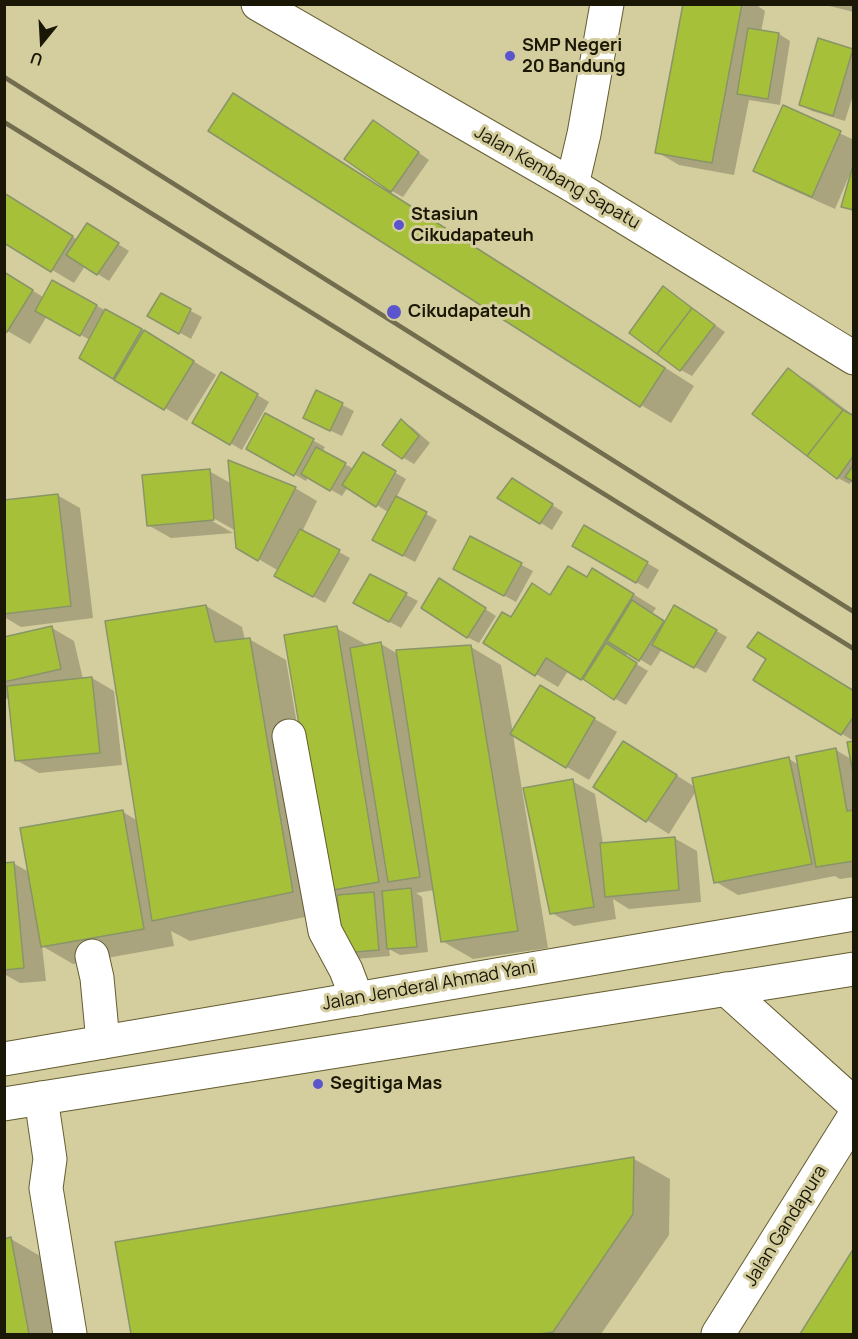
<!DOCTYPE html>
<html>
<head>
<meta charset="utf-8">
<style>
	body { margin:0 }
	#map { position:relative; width:858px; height:1339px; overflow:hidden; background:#d4cd9e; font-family:Manrope,sans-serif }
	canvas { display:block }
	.frame { position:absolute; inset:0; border:6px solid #1a1706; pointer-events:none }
	.north { position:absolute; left:12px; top:12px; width:60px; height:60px; -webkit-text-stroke:4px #d4cd9e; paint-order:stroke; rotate:198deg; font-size:16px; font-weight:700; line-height:24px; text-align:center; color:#1a1706 }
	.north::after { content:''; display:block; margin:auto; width:21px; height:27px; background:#1a1706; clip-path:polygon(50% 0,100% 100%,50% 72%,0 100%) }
</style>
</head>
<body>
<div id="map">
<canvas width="858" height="1339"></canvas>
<div class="frame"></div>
<div class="north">U</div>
</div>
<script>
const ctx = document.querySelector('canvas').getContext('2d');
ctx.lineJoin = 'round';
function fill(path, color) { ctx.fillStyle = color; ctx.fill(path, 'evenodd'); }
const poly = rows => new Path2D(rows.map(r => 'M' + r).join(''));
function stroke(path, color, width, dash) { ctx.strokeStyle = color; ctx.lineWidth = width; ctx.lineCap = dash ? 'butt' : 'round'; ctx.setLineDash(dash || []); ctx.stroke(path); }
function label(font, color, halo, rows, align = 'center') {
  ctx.font = font + ' Manrope,sans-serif'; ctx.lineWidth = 6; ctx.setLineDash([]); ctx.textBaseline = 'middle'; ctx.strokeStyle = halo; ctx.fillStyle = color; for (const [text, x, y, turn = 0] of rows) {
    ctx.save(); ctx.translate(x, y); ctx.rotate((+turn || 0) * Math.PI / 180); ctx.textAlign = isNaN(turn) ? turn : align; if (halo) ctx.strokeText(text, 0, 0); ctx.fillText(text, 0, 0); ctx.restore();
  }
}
const shadow = poly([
	[684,4,755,4,765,11,761,32,779,34,790,41,780,105,749,100,734,175,679,165,657,152],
	[821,4,854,4,854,12],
	[819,40,854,51,854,92,845,121,812,111,800,105],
	[233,95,390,193,392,190,384,128,429,160,403,197,392,191,390,193,694,386,671,423,641,405],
	[784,107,854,140,854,212,843,206,851,177,849,176,835,209,777,183,755,171],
	[4,194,78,240,99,232,129,251,109,281,85,266,74,283,4,241],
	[4,273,43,297,52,282,142,330,216,375,187,421,81,358,90,340,47,316,30,344,4,329],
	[664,288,725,332,692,376,681,370],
	[161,295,202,317,191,339,149,315],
	[788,370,811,383,854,416,854,480,849,484,838,478],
	[222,374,269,402,242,450,194,422],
	[317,392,354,411,342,436,316,424],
	[266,415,325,447,322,452,354,469,363,454,406,479,396,498,437,520,415,562,385,546,388,512,348,487,342,496,308,477,306,481,248,448],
	[402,421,413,428,430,443,414,464,402,457],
	[209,471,232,484,295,488,317,501,302,532,350,558,325,603,276,576,279,571,238,547,236,531,208,515,207,518,233,533,171,538,148,525],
	[523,486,563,512,552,530,500,497],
	[57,495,80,508,93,618,21,627,4,617,4,501],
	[585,527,659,570,648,589,574,546],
	[471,538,533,571,516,602,467,575],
	[371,576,418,601,401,628,366,609],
	[588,579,615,583,656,608,652,614,666,623,675,607,727,637,706,673,662,649,651,666,628,652,625,657,648,671,626,705,568,671,558,687,536,674,511,619],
	[451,587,496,616,479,643,467,637],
	[206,606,242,627,245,640,249,639,286,660,329,912,190,941,171,931,174,946,73,964,42,946,46,981,20,983,4,974,4,864,13,863,29,872,123,812,138,821],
	[52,628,74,641,83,679,92,678,114,691,122,765,39,773,16,760,10,698,4,699,4,639],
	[336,628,367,645,381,644,398,654,471,647,501,665,513,733,540,687,617,732,589,780,513,735,548,948,473,959,442,941,434,890,416,893,422,897,428,952,400,955,389,949,390,956,355,959,339,896,329,890],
	[755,679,854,692,854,741,842,734],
	[854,743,854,877,840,879,835,876,738,895,716,882,696,791,669,834,595,787,646,756,695,787,789,759,799,765,836,750,851,759],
	[572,781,595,794,603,844,674,838,697,851,701,902,629,909,613,899,616,919,574,926,552,913],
	[634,1159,670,1179,669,1235,601,1334,132,1334,117,1243],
	[11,1239,47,1260,61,1334,4,1334,4,1240],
	[854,1251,854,1334,801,1334]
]);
const building = poly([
	[683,4,742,4,712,163,655,153,683,4],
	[748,28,779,33,768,99,737,94,748,28],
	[818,38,853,49,833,116,799,105,818,38],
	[233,93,665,368,640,407,208,131,233,93],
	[783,105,841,131,812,197,753,171,783,105],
	[373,120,419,152,391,192,344,159,373,120],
	[854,162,854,210,841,207,854,162],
	[4,193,73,236,51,272,4,243,4,193],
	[87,223,119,243,97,275,66,255,87,223],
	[4,272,33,290,7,332,4,331,4,272],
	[52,280,97,305,80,336,35,311,52,280],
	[663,286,692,308,657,354,629,333,663,286],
	[161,293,191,309,179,334,147,316,161,293],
	[692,308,715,325,680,371,657,354,692,308],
	[105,309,142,329,113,379,79,358,105,309],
	[144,330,194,361,164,410,114,380,144,330],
	[788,368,843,410,807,456,752,414,788,368],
	[221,372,258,394,230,445,192,423,221,372],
	[316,390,343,403,330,431,303,418,316,390],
	[843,410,854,416,854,455,837,479,807,456,843,410],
	[265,413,314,439,294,476,246,449,265,413],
	[401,419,419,436,402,459,382,445,401,419],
	[316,447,346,463,330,491,301,474,316,447],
	[363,452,396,471,376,507,342,485,363,452],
	[228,460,296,487,258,561,236,548,228,460],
	[854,464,854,482,845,477,854,464],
	[210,469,214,520,147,526,142,475,210,469],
	[512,478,553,504,540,524,497,498,512,478],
	[58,494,71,606,4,614,4,500,58,494],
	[396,496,427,512,403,556,372,540,396,496],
	[584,525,648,562,636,583,572,546,584,525],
	[300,529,340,550,313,597,274,576,300,529],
	[470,536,522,563,504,596,453,569,470,536],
	[568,566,587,577,592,568,634,594,581,680,546,658,535,676,483,643,502,612,511,617,532,583,550,595,568,566],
	[370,574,407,593,389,622,353,603,370,574],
	[439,578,486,608,467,638,421,608,439,578],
	[632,600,664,621,639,661,607,641,632,600],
	[206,605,215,642,250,638,293,892,152,921,105,621,206,605],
	[674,605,717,630,694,668,652,645,674,605],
	[52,626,61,669,4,682,4,637,52,626],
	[337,626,379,882,327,891,284,635,337,626],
	[758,632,854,691,854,716,841,735,753,680,766,659,747,647,758,632],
	[381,642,420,877,388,882,350,648,381,642],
	[606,643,637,663,614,700,583,679,606,643],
	[471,645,518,931,441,942,396,650,471,645],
	[92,677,100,753,15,761,7,686,92,677],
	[540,685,595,718,566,768,510,734,540,685],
	[623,741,677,775,646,822,593,787,623,741],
	[854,741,854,778,847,742,854,741],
	[836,748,847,811,854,810,854,861,816,867,796,756,836,748],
	[789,757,812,864,714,883,692,778,789,757],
	[573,779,594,907,550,914,523,788,573,779],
	[123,810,144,929,41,947,20,828,123,810],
	[675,837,679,890,605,897,600,843,675,837],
	[14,862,24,968,4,970,4,863,14,862],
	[411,888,417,947,387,949,382,891,411,888],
	[374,892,379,950,343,953,337,895,374,892],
	[634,1157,633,1214,553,1332,538,1334,131,1334,115,1242,634,1157],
	[11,1237,29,1334,4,1334,4,1239,11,1237],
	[854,1248,854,1334,800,1334,854,1248]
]);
const minor = poly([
	[258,4,572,185,854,358],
	[572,185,584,134,607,4],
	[289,736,325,931,346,970,357,999],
	[92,956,97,978,103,1042],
	[726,989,854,1104],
	[41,1098,50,1159,46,1188,70,1334],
	[718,1334,854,1117]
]);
const major = poly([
	[4,1059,854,914],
	[4,1104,854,969]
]);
const rail = poly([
	[4,77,854,612],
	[4,122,854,649]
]);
const markers = [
	[510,56,6,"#5a55cd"],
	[399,225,6,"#5a55cd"],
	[394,312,8,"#5a55cd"],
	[318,1084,6,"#5a55cd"]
];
const poiNames = [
	["SMP Negeri",522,46],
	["20 Bandung",522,67],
	["Stasiun",411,215],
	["Cikudapateuh",411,236],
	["Cikudapateuh",408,312],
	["Segitiga Mas",330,1084]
];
const streetNames = [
	["Jalan Kembang Sapatu",557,178,30],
	["Jalan Jenderal Ahmad Yani",429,986,-10],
	["Jalan Gandapura",786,1226,-58]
];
fill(shadow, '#0003');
fill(building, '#a6c139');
stroke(building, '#899469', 1.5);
stroke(minor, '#645d32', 35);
stroke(major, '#645d32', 35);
stroke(minor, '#fff', 33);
stroke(major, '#fff', 33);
stroke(rail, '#726d4e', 4.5);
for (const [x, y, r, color] of markers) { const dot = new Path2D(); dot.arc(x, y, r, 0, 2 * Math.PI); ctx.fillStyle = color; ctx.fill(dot); stroke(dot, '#d4cd9e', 2); }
label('bold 18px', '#1a1706', '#d4cd9e', poiNames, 'left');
label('18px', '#1a1706', '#d4cd9e', streetNames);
</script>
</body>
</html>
